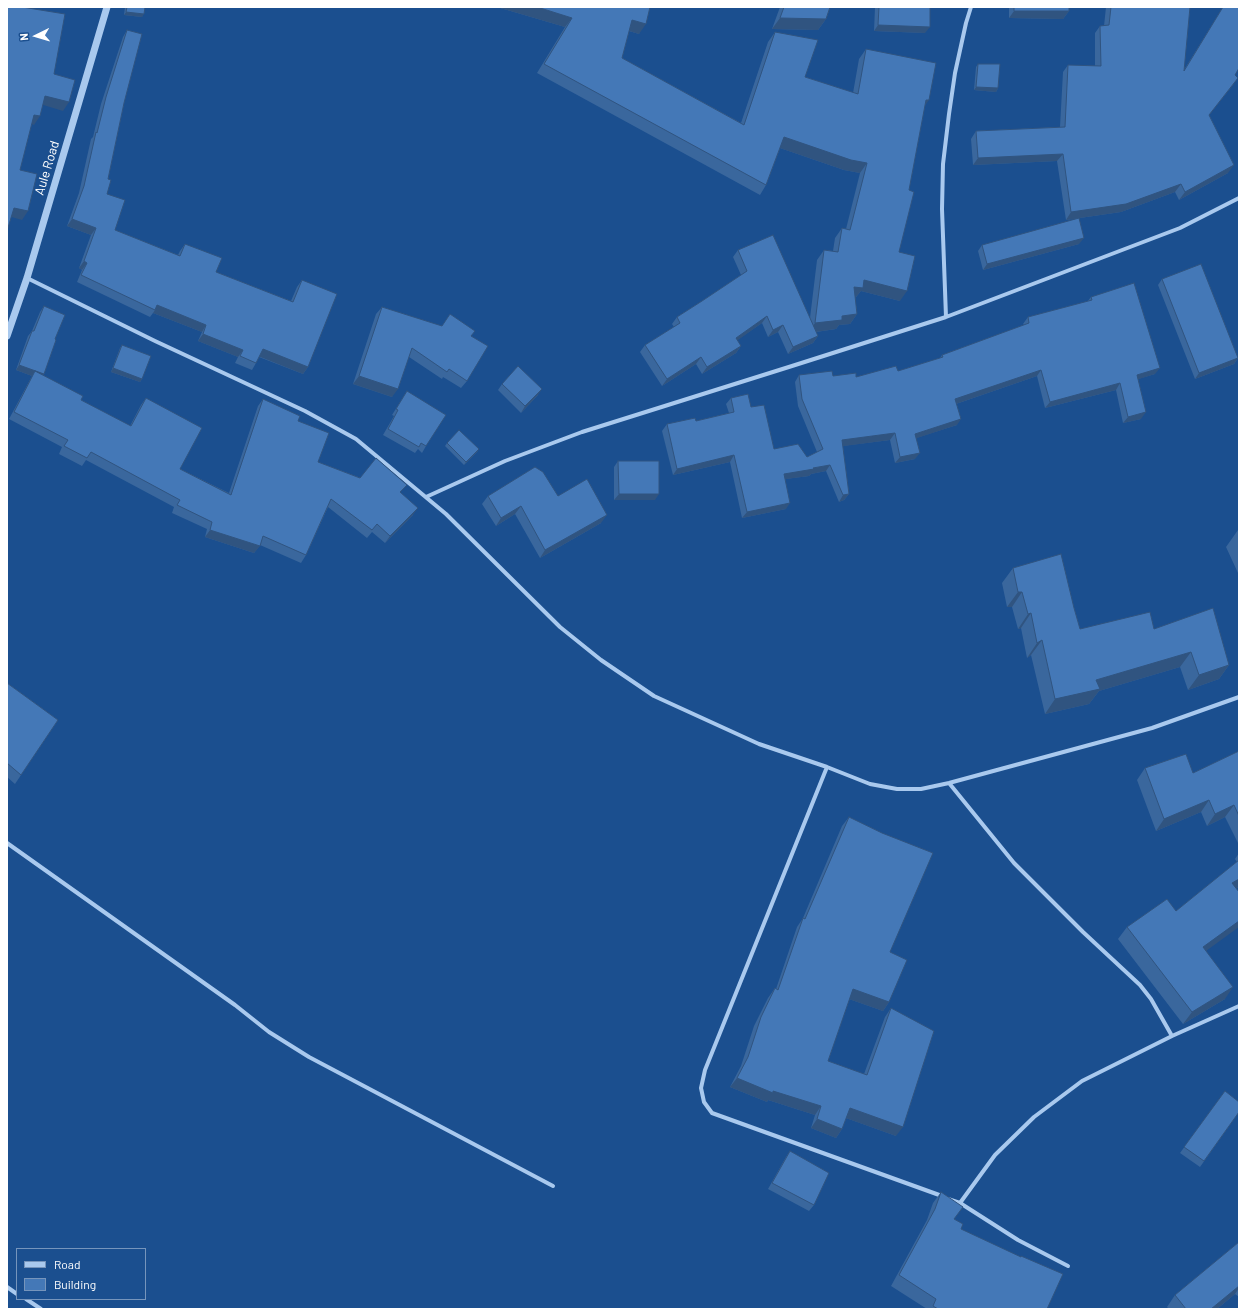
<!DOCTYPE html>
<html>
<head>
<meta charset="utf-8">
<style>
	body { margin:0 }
	#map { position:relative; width:1246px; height:1316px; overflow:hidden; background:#1b4f8f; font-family:Barlow,sans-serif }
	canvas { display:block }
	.frame { position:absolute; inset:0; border:8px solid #fff; pointer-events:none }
	.legend { position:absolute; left:16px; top:1248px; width:130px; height:52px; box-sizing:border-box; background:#1b4f8f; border:1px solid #7695bc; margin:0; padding:5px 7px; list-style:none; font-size:12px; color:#fff }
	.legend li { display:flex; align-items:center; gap:8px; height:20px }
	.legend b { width:20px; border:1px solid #7695bc }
	.north { position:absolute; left:16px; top:16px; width:40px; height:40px; -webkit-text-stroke:3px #1b4f8f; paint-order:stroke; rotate:265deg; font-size:11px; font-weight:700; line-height:16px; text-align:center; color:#fff }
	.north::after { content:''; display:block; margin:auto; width:14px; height:18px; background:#fff; clip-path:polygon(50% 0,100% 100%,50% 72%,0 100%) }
</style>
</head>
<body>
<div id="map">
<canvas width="1246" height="1316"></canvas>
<div class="frame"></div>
<ul class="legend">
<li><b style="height:5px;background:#a9c9ee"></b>Road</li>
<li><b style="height:11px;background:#4478b7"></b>Building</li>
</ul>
<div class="north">N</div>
</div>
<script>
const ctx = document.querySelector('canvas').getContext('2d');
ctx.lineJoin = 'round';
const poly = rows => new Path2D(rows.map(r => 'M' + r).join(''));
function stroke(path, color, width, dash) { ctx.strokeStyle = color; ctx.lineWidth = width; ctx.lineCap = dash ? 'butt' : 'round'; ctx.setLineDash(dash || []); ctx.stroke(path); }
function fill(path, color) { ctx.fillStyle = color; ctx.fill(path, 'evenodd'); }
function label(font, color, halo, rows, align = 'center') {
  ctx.font = font + ' Barlow,sans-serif'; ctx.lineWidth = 3; ctx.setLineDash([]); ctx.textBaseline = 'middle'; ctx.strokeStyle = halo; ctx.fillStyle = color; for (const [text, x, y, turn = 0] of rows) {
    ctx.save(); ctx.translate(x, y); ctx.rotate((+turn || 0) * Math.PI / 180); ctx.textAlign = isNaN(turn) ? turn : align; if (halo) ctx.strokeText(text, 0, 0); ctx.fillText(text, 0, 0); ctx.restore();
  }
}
const minor = poly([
	[27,278,155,341,305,411,356,439,446,514,560,627,601,660,654,696,759,744,827,767,870,784,897,789,921,789,949,783,1152,728,1239,697],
	[946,317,942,209,943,164,949,114,955,73,966,23,971,7],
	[426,497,505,461,582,432,792,366,946,317,1180,228,1239,198],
	[827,767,705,1070,701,1088,704,1102,712,1113,942,1196],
	[949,783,1014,863,1083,932,1140,985,1151,999,1172,1036],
	[7,843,235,1005,269,1032,309,1057,553,1186],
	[948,1199,960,1203,1018,1240,1068,1266],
	[960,1203,995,1155,1034,1117,1082,1081,1172,1036,1239,1006],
	[7,1287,17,1294],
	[26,1299,41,1309]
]);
const tertiary = poly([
	[7,336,27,278,107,7]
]);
const wall = poly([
	[125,7,145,7,142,17,124,15],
	[497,7,650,7,639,34,629,31,622,58,741,123,768,42,775,32,805,77,853,93,859,59,866,49,924,107,909,190,899,252,900,301,861,291,856,297,855,297,857,314,850,324,839,325,836,329,816,332,818,336,813,343,788,354,778,332,768,337,762,323,737,340,741,346,736,353,702,374,696,364,662,386,640,352,645,345,674,327,672,324,677,317,702,301,741,275,733,257,738,250,810,318,817,260,824,250,833,251,835,238,842,228,846,229,860,173,844,170,780,148,766,185,760,195,537,73,565,27],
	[780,7,830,7,826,19,818,30,772,29],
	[875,7,930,7,925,33,874,31],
	[1009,7,1069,7,1069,11,1063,19,1009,18],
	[1106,7,1190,7,1184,70,1223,7,1239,7,1235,75,1233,85,1209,115,1228,173,1179,200,1175,192,1121,212,1066,220,1057,161,973,165,971,139,976,131,1060,127,1063,72,1068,65,1095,66,1095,33,1100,26,1104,26],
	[127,30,124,103,108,179,107,194,115,230,178,255,180,251,185,244,216,272,291,301,297,287,302,280,308,367,303,374,259,357,256,363,252,370,235,363,238,357,198,341,202,332,153,313,150,317,77,282,82,270,79,268,91,235,67,226,79,193,91,139,93,137,101,104,123,37],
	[978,64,998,88,996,92,974,90,976,67],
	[1079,244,983,270,978,251,982,245],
	[1162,279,1238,358,1234,364,1195,379,1158,285],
	[1091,297,1155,374,1138,379,1141,419,1123,423,1116,390,1045,408,1037,376,956,404,957,425,916,438,915,459,895,463,890,440,842,446,849,494,844,500,839,502,826,471,811,474,809,476,785,479,786,509,742,518,730,462,673,475,662,431,667,424,696,421,729,413,726,404,731,398,751,407,774,449,807,457,817,452,798,406,795,382,799,375,856,377,898,371,940,358,942,355,1024,325,1023,324,1028,317,1087,302],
	[44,306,55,339,44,374,43,375,81,400,130,426,141,405,146,398,180,469,229,493,258,406,263,399,298,421,318,462,401,493,413,515,385,543,372,532,367,538,328,507,306,555,301,563,260,545,254,553,205,537,207,529,172,513,174,507,86,460,82,466,59,454,62,447,9,419,32,376,16,370,28,336,32,331,40,312],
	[382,307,471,336,467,381,461,388,443,377,442,379,409,357,392,397,353,384,376,314],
	[122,345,142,379,140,382,111,372,120,348],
	[502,384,538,395,521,413,498,390],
	[407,391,426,446,422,453,418,449,415,453,383,435,394,416,392,415],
	[447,443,479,449,477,452,464,465,445,446],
	[618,461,655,500,614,500,614,467],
	[488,496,558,496,601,523,540,558,515,514,496,526,482,504],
	[1238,530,1239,530,1239,572,1238,573,1226,547],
	[1013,568,1074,608,1080,629,1154,629,1229,665,1219,679,1188,690,1180,667,1099,691,1089,704,1045,714,1031,655,1027,658,1021,628,1018,629,1012,607,1007,607,1002,583],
	[7,683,58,720,15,784,7,777],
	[1239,751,1239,845,1225,817,1207,826,1201,812,1156,831,1137,780,1145,768,1193,773],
	[849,817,890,952,889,1002,883,1011,849,999,828,1061,864,1074,885,1017,891,1008,896,1136,846,1118,842,1129,836,1138,811,1128,815,1115,768,1100,767,1102,730,1087,741,1066,754,1026,768,998,775,988,776,989,797,927,803,918,842,826],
	[1239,853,1239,887,1236,889,1206,951,1225,999,1183,1024,1118,939,1127,927,1176,911,1237,862,1235,859],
	[1225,1091,1239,1112,1200,1167,1180,1153],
	[790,1151,814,1205,809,1211,768,1189,786,1157],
	[941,1192,955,1220,961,1229,1047,1309,927,1309,891,1286,927,1220,933,1203],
	[1239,1242,1239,1297,1235,1294,1217,1309,1169,1309,1167,1307,1175,1295]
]);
const shadedWall = poly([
	[497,7,537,7,572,18,565,27],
	[1014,11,1069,11,1063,19,1009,18],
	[126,12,144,14,142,17,124,15],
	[780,18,826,19,818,30,772,29],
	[632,20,646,24,639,34,626,30],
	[878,25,930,27,925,33,874,31],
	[1238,78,1233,85,1204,122,1209,115],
	[976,87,998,88,996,92,974,90],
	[45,96,69,102,63,111,40,104],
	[926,100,929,100,922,110],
	[34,115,40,116,34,125,29,123],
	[784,137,867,163,860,173,844,170,777,147],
	[1063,154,1057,161,973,165,978,158],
	[1234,165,1228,173,1179,200,1185,192],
	[1181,184,1175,192,1121,212,1066,220,1071,212],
	[14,208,28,211,22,220,8,216],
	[72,219,96,228,91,235,67,226],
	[1084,238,1079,244,983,270,987,264],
	[84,261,87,263,82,270,79,268],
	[864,280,907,291,900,301,861,291,856,297,847,296,854,287],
	[157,305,206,325,202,332,153,313,155,310],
	[857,314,850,324,839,325,836,329,808,333,815,323,842,316],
	[767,316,762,323,731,345,736,338],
	[783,325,778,332,768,337,773,330],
	[203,334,243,350,238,357,198,341],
	[818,336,813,343,788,354,793,347],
	[741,346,736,353,702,374,707,367],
	[263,349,308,367,303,374,258,356],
	[701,357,696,364,662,386,667,379],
	[1238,358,1234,364,1195,379,1199,373],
	[19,365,44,374,40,379,35,371,32,376,16,370],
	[113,368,142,379,140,382,111,372],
	[1160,368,1155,374,1133,381,1137,375],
	[1041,370,1037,376,950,406,955,399],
	[359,376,398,389,392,397,353,384],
	[1120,383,1116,390,1045,408,1050,402],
	[542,389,538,395,521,413,525,406],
	[1146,412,1141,419,1123,423,1128,417],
	[961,419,957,425,911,440,915,434],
	[895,433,890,440,837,447,842,440],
	[479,449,477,452,464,465,466,462],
	[920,453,915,459,895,463,900,457],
	[734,455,730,462,673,475,677,469],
	[830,465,826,471,811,474,809,476,779,480,784,474],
	[619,494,659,494,655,500,614,500],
	[849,494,844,500,839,502,843,495],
	[790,503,786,509,742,518,747,512],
	[521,506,515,514,496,526,501,518],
	[418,508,413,515,385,543,390,536],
	[607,515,601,523,540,558,545,550],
	[210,530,260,546,254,553,205,537],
	[1018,592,1022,592,1012,607,1007,607],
	[1031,613,1021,628,1018,629,1028,614],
	[1042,640,1031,655,1027,658,1037,643],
	[1191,652,1180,667,1099,691,1089,704,1045,714,1055,699,1096,680],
	[1229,665,1219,679,1188,690,1199,675],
	[1209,800,1201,812,1156,831,1164,819],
	[1234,805,1225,817,1207,826,1215,814],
	[1239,879,1239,887,1224,895,1232,883],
	[1239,921,1239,927,1195,959,1203,947],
	[1233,987,1225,999,1183,1024,1192,1012],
	[853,989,889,1002,883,1011,846,998],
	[737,1078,821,1106,815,1115,768,1100,767,1102,730,1087],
	[850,1108,903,1127,896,1136,843,1117],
	[817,1119,842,1129,836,1138,811,1128],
	[1239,1286,1239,1288,1235,1294,1217,1309,1211,1309]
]);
const building = poly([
	[7,7,22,7,65,14,54,74,75,80,69,102,45,96,40,116,34,115,20,170,37,174,28,211,14,208,7,231,7,7],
	[127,7,145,7,144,14,126,12,127,7],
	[537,7,650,7,646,24,632,20,622,58,744,125,775,32,818,40,805,77,858,94,866,49,936,63,929,100,926,100,909,190,914,192,899,252,915,256,907,291,864,280,863,288,854,287,857,314,842,316,842,320,815,323,824,250,838,252,842,228,850,230,867,163,851,160,784,137,766,185,544,64,572,18,537,7],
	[784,7,830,7,826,19,780,18,784,7],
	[879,7,930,7,930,27,878,25,879,7],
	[1014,7,1069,7,1069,11,1014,11,1014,7],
	[1111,7,1190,7,1184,71,1223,7,1239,7,1239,68,1235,75,1238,78,1209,115,1234,165,1185,192,1181,184,1126,204,1071,212,1063,154,978,158,976,131,1065,127,1068,65,1101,66,1100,26,1109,25,1111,7],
	[127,30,142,34,124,103,108,179,111,180,107,194,125,200,115,230,180,256,185,244,222,258,216,272,293,302,302,280,337,294,308,367,263,349,256,363,240,356,243,350,203,334,206,325,157,305,155,310,81,275,87,263,84,261,96,228,72,219,84,186,96,132,97,133,106,97,127,30],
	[978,64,1000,64,998,88,976,87,978,64],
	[1079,218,1084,238,987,264,982,245,1079,218],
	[773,235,818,336,793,347,783,325,773,330,767,316,736,338,741,346,707,367,701,357,667,379,645,345,680,323,677,317,702,301,747,271,738,250,773,235],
	[1201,264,1238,358,1199,373,1162,279,1201,264],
	[1134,283,1160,368,1137,375,1146,412,1128,417,1120,383,1050,402,1041,370,955,399,961,419,915,434,920,453,900,457,895,433,842,440,849,494,843,495,830,465,813,468,814,469,784,474,790,503,747,512,734,455,677,469,667,424,695,418,696,421,734,412,731,398,748,394,751,407,764,405,774,449,798,444,807,457,823,449,802,399,799,375,832,371,833,376,856,373,856,377,896,366,898,371,943,357,942,355,1029,323,1028,317,1092,300,1091,297,1134,283],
	[44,306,65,315,55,339,56,340,44,374,19,365,32,331,34,331,44,306],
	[382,307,442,326,450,314,475,331,471,336,488,346,467,381,449,369,447,372,412,348,398,389,359,376,382,307],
	[122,345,151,356,142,379,113,368,122,345],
	[518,366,542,389,525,406,502,384,518,366],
	[35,371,83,396,81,400,131,426,146,398,202,428,180,469,231,495,263,399,300,416,298,421,329,433,318,462,360,478,376,458,407,485,400,492,418,508,390,536,377,524,372,530,331,499,306,555,263,536,260,546,210,530,212,522,177,505,180,500,91,452,87,458,64,446,68,440,14,412,35,371],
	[407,391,446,415,426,446,421,443,419,447,388,429,398,410,396,409,407,391],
	[459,430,479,449,466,462,447,443,459,430],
	[618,461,659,461,659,494,619,494,618,461],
	[535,467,543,472,558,496,587,479,607,515,545,550,521,506,501,518,488,496,535,467],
	[1061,554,1074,608,1080,629,1150,612,1154,629,1213,608,1229,665,1199,675,1191,652,1096,680,1100,689,1055,699,1042,640,1037,643,1031,613,1028,614,1022,592,1018,592,1013,568,1061,554],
	[7,683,58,720,21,775,7,763,7,683],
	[1239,751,1239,816,1234,805,1215,814,1209,800,1164,819,1145,768,1186,754,1193,773,1239,751],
	[849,817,882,833,933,853,890,952,907,960,889,1002,853,989,828,1061,867,1075,891,1008,934,1031,903,1127,850,1108,842,1129,817,1119,821,1106,773,1091,773,1093,737,1078,748,1057,761,1017,775,988,778,990,803,918,805,919,849,817],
	[1239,860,1239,879,1232,883,1239,892,1239,921,1203,947,1233,987,1192,1012,1127,927,1167,899,1176,911,1239,860],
	[1225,1091,1239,1102,1239,1112,1204,1161,1184,1147,1225,1091],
	[790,1151,829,1173,814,1205,772,1183,790,1151],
	[941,1192,963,1207,954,1219,963,1224,961,1229,1021,1257,1021,1256,1063,1274,1047,1309,938,1309,933,1306,936,1299,899,1275,935,1209,941,1192],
	[1239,1242,1239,1286,1211,1309,1186,1309,1175,1295,1239,1242]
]);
const streetNames = [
	["Aule Road",47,168,-73]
];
stroke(minor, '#a9c9ee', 4);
stroke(tertiary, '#a9c9ee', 7);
fill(wall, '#3a679d');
fill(shadedWall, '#305480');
fill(building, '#4478b7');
stroke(building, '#305480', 1);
label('13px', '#fff', '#1b4f8f', streetNames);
</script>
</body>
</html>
